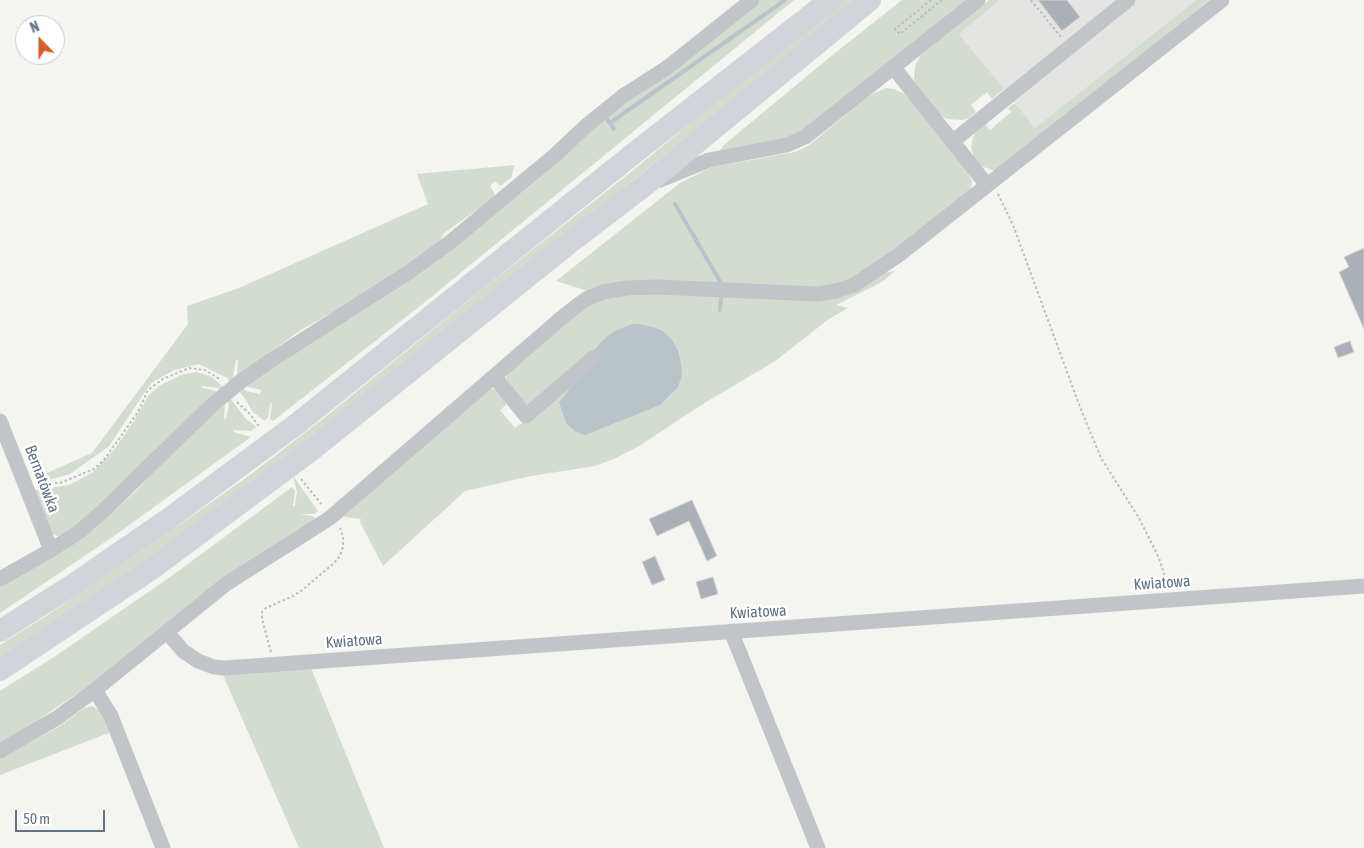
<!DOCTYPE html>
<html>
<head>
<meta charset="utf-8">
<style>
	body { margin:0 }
	#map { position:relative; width:1364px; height:848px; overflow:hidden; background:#f4f4f0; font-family:"Asap Condensed",sans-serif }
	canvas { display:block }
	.north { position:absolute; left:15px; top:15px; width:50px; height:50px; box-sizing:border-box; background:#fff; border:1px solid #c1c7cc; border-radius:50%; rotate:338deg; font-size:14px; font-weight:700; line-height:20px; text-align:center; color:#647280 }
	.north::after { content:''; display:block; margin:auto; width:18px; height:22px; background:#db5b29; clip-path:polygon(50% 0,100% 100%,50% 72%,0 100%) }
	.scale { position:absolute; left:15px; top:810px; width:90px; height:22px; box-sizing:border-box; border:2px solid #647280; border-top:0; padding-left:6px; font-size:15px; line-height:18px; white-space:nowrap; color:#647280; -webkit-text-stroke:4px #fff; paint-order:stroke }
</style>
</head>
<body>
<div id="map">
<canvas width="1364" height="848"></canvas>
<div class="north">N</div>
<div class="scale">50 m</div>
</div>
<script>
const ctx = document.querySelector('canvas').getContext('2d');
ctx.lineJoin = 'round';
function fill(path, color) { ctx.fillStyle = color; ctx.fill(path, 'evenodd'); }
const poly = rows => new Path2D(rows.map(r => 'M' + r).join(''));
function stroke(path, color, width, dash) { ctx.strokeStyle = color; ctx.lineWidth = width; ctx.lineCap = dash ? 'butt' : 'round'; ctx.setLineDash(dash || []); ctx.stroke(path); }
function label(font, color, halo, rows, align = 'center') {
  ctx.font = font + ' "Asap Condensed",sans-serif'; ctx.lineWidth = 5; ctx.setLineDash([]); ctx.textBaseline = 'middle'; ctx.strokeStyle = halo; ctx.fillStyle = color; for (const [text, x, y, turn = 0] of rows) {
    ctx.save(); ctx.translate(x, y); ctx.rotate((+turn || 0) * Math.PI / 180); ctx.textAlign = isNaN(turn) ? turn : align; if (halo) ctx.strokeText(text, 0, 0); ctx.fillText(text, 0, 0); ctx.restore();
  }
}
const built = poly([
	[1000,0,1196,0,1035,128,959,34]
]);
const green = poly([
	[759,0,794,0,425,302,273,421,270,419,272,403,270,404,268,418,264,421,262,419,253,412,243,396,227,378,199,364,174,370,151,383,109,446,70,474,48,480,38,477,92,453,188,324,187,306,239,288,428,204,417,174,515,165,511,178,500,186,495,181,490,186,494,192,494,198,444,233,437,247,382,284,301,330,237,376,238,360,236,360,233,376,246,391,260,394,261,390,245,386,470,234,535,182,584,133],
	[840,0,856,0,334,422,183,534,54,623,0,657,0,645,49,614,179,525,254,472,329,414,485,287,631,172],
	[902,0,968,0,792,138,719,151,725,144,830,57],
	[989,0,1000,0,959,34,1004,89,992,99,987,92,971,105,976,112,969,118,963,120,947,119,940,115,916,85,914,79,915,66,921,55],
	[1196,0,1209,0,998,170,992,170,981,166,974,158,971,146,974,135,979,127,984,123,990,130,1011,112,1008,108,1015,103,1035,128],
	[886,88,894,89,905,94,967,170,972,181,970,192,855,279,834,287,588,291,556,281,680,183,712,167,795,152,808,146,870,95],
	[895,271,882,282,836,305,848,308,829,319,775,361,703,404,639,446,614,459,595,466,531,476,465,491,383,566,360,522,361,519,345,517,342,514,487,388,499,390,505,400,506,405,500,410,515,428,532,416,508,382,506,378,507,373,511,366,599,298,626,292,813,299,884,273],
	[196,372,210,376,220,384,245,418,256,427,251,431,233,430,234,432,251,437,114,536,0,613,0,587,45,561,94,529,136,491,183,439,225,403,224,418,226,420,229,404,218,388,202,386,202,388,216,391,217,394,93,512,64,534,57,536,48,532,35,490,69,485,92,473,114,450,134,421,148,396,159,386,181,375],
	[293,476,318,511,314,514,299,514,313,516,316,520,88,686,31,725,0,743,0,691,54,657,173,575,292,487,295,491,293,506,295,506,297,492],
	[311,668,384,848,299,848,223,675],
	[92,706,101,711,111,732,0,775,0,759,60,726,84,708]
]);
const water = poly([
	[632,324,639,324,653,327,663,331,672,340,678,351,681,363,682,375,678,387,660,405,585,435,576,432,566,423,559,402,594,360,590,355,603,340,613,332]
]);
const stream = poly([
	[607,119,614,129],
	[610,123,785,0],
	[675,204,721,283,721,287],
	[720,310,721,294]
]);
const building = poly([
	[1038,0,1067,0,1080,17,1062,31,1038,0],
	[1364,248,1364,329,1339,272,1349,267,1344,257,1364,248],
	[1350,341,1354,352,1338,358,1334,347,1350,341],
	[692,500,717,556,707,561,689,521,657,536,649,519,692,500],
	[655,556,665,580,652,585,642,562,655,556],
	[713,577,718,594,701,599,696,582,713,577]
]);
const path = poly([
	[931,0,895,29,900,34,942,0],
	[1031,0,1061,37],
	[998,194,1013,225,1080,407,1101,458,1139,518,1159,558,1168,586],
	[237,402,250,414,260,428],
	[301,479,323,506],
	[40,484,60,483,94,469,104,460,138,412,148,390,163,379,189,368,205,370,221,380],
	[271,652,262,619,262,612,266,608,291,597,301,591,333,564,340,556,343,547,343,538,340,527]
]);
const minor = poly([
	[894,68,987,185],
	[952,142,1128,0],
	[660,180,709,160,787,145,805,137,978,0],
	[494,376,526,416,593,358],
	[0,421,51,550],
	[0,579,51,550,79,532,103,511,211,406,240,382,270,361,409,272,449,243,554,156,587,125,623,96,668,67,752,0],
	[731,631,818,848],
	[167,632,183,651,198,661,214,667,225,668,1364,586],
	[95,690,111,716,163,848],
	[0,751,57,718,95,690,226,584,330,518,565,315,586,299,603,292,627,288,657,287,817,294,836,291,854,285,900,254,1222,0]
]);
const highway = poly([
	[0,631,74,584,167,520,298,423,633,154,830,0],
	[0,670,153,568,313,449,572,241,644,186,870,0]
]);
const streetNames = [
	["Bernatówka",42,479,69],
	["Kwiatowa",1162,583,-4],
	["Kwiatowa",758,612,-3],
	["Kwiatowa",354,641,-4]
];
fill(built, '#e4e5e3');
fill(green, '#d4dbd1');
fill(water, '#bac4c8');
stroke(stream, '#bac4c8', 4);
fill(building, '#aab0b6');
stroke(building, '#d5d5d3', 1);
stroke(path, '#bbbdbf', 2, [2.5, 2.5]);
stroke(minor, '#c2c5c8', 15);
stroke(highway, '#d1d5da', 22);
label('16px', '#647280', '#fff', streetNames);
</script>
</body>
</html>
